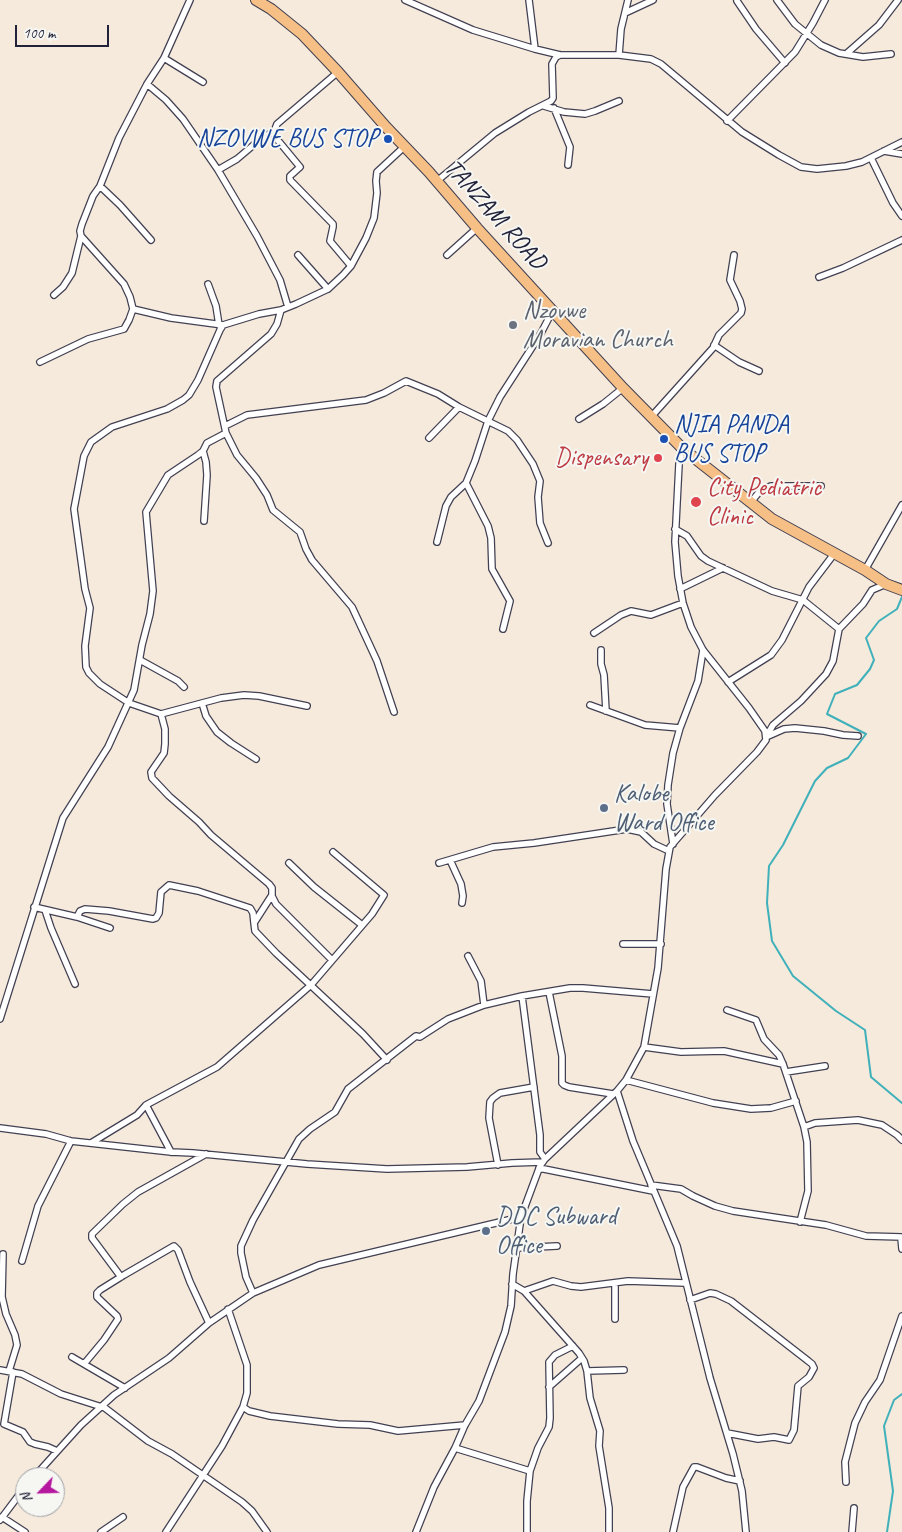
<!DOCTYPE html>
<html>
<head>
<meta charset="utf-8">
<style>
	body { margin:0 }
	#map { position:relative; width:902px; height:1532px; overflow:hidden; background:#f5eadb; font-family:Caveat,sans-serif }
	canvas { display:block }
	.north { position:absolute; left:15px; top:1467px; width:50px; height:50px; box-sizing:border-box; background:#f6f6f2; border:1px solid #a1a1a9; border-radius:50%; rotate:246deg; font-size:14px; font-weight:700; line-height:20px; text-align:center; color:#22223b }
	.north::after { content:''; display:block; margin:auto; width:18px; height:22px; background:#b5179e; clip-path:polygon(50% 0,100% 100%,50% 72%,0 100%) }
	.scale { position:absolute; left:15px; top:25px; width:94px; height:22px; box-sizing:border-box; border:2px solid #22223b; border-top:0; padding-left:6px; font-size:15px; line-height:18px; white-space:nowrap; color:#22223b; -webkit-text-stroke:4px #f6f6f2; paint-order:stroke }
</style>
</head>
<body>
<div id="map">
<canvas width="902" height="1532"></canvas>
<div class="north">N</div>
<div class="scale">100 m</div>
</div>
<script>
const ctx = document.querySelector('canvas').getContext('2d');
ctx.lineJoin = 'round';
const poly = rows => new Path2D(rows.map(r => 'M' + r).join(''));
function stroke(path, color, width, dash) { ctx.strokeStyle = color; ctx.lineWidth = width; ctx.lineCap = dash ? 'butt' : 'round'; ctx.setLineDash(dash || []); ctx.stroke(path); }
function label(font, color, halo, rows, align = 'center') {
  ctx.font = font + ' Caveat,sans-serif'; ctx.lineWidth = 4; ctx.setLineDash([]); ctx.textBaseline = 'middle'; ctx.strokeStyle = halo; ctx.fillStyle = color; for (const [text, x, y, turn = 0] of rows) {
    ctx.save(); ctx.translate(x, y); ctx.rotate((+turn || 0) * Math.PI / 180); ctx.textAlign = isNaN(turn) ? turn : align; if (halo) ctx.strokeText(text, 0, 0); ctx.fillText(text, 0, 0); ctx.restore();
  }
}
const stream = poly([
	[902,597,897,609,879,621,866,638,874,660,870,669,857,685,835,694,827,714,866,734,848,758,827,768,815,781,783,845,769,866,767,903,772,941,793,976,836,1011,865,1030,871,1077,902,1103],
	[887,1532,893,1491,884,1426,894,1400,902,1394]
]);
const street = poly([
	[405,0,473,30,535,49,560,55,619,55,651,59,661,64,742,132,779,155,801,167,817,169,846,166,862,162,902,142],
	[529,0,535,49],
	[777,0,795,24,821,45,839,53,863,57,891,54],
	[737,1,756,29,785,63],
	[625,13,653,0],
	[846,54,879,25,898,0],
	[619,55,621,29,628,0],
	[164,58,203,82],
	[338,72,277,124,274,132,276,138,300,167,290,176,290,180,333,224,333,227,330,241,351,266],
	[147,84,166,100,183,119,218,170,257,236,280,280,288,307],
	[544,106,564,112,585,114,595,111,619,101],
	[554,108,570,147,568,165],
	[727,121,795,52,813,23,825,0],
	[884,151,902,154],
	[871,158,893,203,902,216],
	[218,170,237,159,263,137,274,132],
	[437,181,495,133,529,112,551,101,553,98,552,64,556,57,560,55],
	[100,186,120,205,151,240],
	[298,255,328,289],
	[447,255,477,228],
	[819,277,843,268,902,240],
	[208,284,216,306,219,325],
	[54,295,63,287,72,273,81,236],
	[133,309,171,318,223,325],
	[281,310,277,324,271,334,217,381,216,387,226,433,237,455,256,478,267,495,273,510,300,532,306,549,312,560,352,607,377,661,394,712],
	[714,345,739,362,759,371],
	[40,362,88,339,124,329,129,320,133,309,130,297,124,284,81,236,80,231,82,224,93,196,100,186,119,138,147,84,164,58,190,0],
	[651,417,713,348,719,335,741,313,742,309,740,301,730,280,734,255],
	[579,419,603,404,623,388],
	[225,426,247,415,366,400,384,393,406,381,438,394,459,407,508,431,517,440,533,464,540,481,538,497,540,523,548,543],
	[429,438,459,407],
	[203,451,206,462,207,475,204,521],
	[466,483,488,526,491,538,492,569,510,601,503,629],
	[751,502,760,491,771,486,821,486],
	[675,529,687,536,701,556,708,561,772,591,803,600,839,629],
	[437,542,446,506,451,497,466,483,475,461,488,421,500,397,540,335,553,310],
	[865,570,902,505],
	[680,589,723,568],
	[594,633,621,615,631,611,651,615,683,603],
	[601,650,601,664,604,675,606,711],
	[140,660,178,681,184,687],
	[728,682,771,655,782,640,809,587,834,554],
	[202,703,206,716,217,732,231,743,256,759],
	[590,705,645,725,680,728],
	[161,714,221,698,244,695,259,696,307,706],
	[766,737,773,725,801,701,826,674,833,661,839,629,863,604,872,590,886,584],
	[766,737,784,729,795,728,824,731,843,735,858,736],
	[673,844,667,804,668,785,673,753,680,728,698,681,703,650],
	[450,860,461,884,463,896,462,903],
	[289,863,314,887,362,925],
	[439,863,493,847,534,843,627,829,641,832,654,844,669,851],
	[272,896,276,904,332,960],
	[34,907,77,917,110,928],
	[45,910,51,928,75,984],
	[77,917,80,911,85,909,109,911,153,919,156,918,159,913,161,892,169,885,198,891,250,908,253,913,254,923],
	[623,944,661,944],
	[468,956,481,981,484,1005],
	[549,992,562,1056,562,1083,564,1085,569,1087,613,1094],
	[522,996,540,1135,540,1152,545,1159],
	[727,1010,756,1020,764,1039,779,1055,783,1064,804,1127,807,1142,808,1191,800,1222],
	[0,1019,63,818,108,747,134,690,142,645,150,614,153,591,146,512,168,475,198,455,203,451,207,443,226,433],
	[644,1047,681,1052,724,1051,783,1064],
	[387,1060,363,1034,276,953,255,931,254,923,272,895,272,888,269,884,211,835,199,822,169,796,152,778,151,772,164,753,165,744,165,729,161,714,129,703,100,684,89,673,86,667,85,646,90,608,85,589,74,509,84,456,91,442,112,427,167,409,183,400,189,395,198,380,220,330,223,325,259,314,281,310,296,304,328,289,343,275,351,266,366,238,374,218,377,193,376,181,377,172,404,147],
	[786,1072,825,1066],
	[626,1080,713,1103,751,1109,771,1108,796,1101],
	[617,1091,633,1141,677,1246,710,1378,733,1454,742,1491,746,1532],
	[146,1105,171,1152],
	[804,1127,815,1123,858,1120,882,1125,897,1135,902,1140],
	[0,1128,46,1134,71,1141,171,1152,193,1153,307,1164,387,1169,467,1167,512,1163,542,1162],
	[91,1143,137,1115,146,1105,217,1067,311,985,372,914,384,895,333,852],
	[498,1165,489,1118,490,1102,493,1098,500,1093,534,1087],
	[539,1168,653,1191],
	[651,1185,681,1189,693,1196,715,1206,733,1211,826,1225,866,1236,902,1237],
	[901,1238,902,1249],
	[517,1248,557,1246],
	[3,1254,2,1297,6,1314,15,1335,17,1345,9,1371],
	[22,1261,38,1206,71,1141],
	[121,1277,98,1246,92,1238,92,1234,123,1204,138,1192,206,1154],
	[512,1284,524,1291,579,1353,584,1361,587,1371,590,1398,600,1431,599,1446,609,1508,609,1532],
	[615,1284,615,1319],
	[524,1291,553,1281,571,1286,581,1287,628,1281,685,1283],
	[253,1293,246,1277,241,1253,241,1246,253,1220,299,1139,310,1129,335,1112,348,1089,416,1036,420,1037,448,1019,484,1005,522,996,570,988,583,988,653,994],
	[690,1300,710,1293,716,1294,731,1301,807,1360,812,1364,814,1368,809,1377,798,1386,794,1430,789,1440,774,1437,758,1439,727,1433],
	[72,1357,125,1388],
	[84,1364,104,1340,118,1319,117,1316,97,1297,97,1293,100,1290,124,1275,174,1246,178,1250,190,1282,209,1323],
	[0,1370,22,1374,61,1394,105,1408,148,1441,172,1454,242,1502,252,1511,267,1532],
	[587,1371,624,1370],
	[13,1372,4,1424,23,1432,30,1442,35,1444,48,1447,57,1451],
	[549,1387,582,1358],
	[243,1407,249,1411,270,1416,338,1424,370,1425,398,1431,465,1425],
	[455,1448,530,1471],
	[34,1477,81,1425,114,1395,169,1358,209,1323,253,1293,319,1265,521,1217],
	[846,1482,845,1462,855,1423,865,1402,880,1380,902,1316],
	[2,1517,25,1532],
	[0,1520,25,1487],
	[101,1532,123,1517],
	[166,1532,222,1446,243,1407,247,1393,247,1365,228,1309],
	[416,1532,434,1487,455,1448,465,1425,479,1401,505,1332,511,1306,513,1274,521,1217,540,1166,545,1159,617,1091,626,1080,644,1047,658,968,666,869,670,847,715,795,757,752,766,740,765,731,749,708,703,650,691,627,683,603,678,576,675,542,679,464,683,449],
	[527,1532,527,1501,530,1471,538,1448,549,1427,550,1418,549,1362,555,1355,573,1346],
	[673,1532,683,1487,694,1467,697,1467,726,1478,740,1481],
	[852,1532,854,1508]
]);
const highway = poly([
	[256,0,271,9,302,34,338,72,386,127,429,172,477,228,623,388,683,449,772,519,865,570,886,584,902,590]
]);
const markers = [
	[388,139,5,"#1a4fb4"],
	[513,325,5,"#6b7280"],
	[664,439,5,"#1a4fb4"],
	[658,458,5,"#e0444e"],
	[696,502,6,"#e0444e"],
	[604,808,5,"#5c6f8a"],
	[486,1231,5,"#5c6f8a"]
];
const transitNames = [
	["NZOVWE BUS STOP",378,139],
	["NJIA PANDA",674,425,"left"],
	["BUS STOP",674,454,"left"]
];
const streetNames = [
	["TANZAM ROAD",495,215,48]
];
const worshipNames = [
	["Nzovwe",523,311],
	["Moravian Church",523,340]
];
const healthNames = [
	["Dispensary",648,458],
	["City Pediatric",707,488,"left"],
	["Clinic",707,517,"left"]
];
const serviceNames = [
	["Kalobe",614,794],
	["Ward Office",614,823],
	["DDC Subward",496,1217],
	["Office",496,1246]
];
stroke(stream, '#40b0ba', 2);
stroke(street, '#424053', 8);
stroke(highway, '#424053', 12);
stroke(street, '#fff', 5.5);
stroke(highway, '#f5bf86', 10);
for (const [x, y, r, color] of markers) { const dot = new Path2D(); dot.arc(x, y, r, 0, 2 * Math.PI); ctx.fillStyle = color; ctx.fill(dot); stroke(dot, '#f6f6f2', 2); }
label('25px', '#164399', '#f6f6f2', transitNames, 'right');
label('25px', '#22223b', '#f6f6f2', streetNames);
label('25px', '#5b616d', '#f6f6f2', worshipNames, 'left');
label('25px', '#be3a42', '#f6f6f2', healthNames, 'right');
label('25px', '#4e5e75', '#f6f6f2', serviceNames, 'left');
</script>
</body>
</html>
